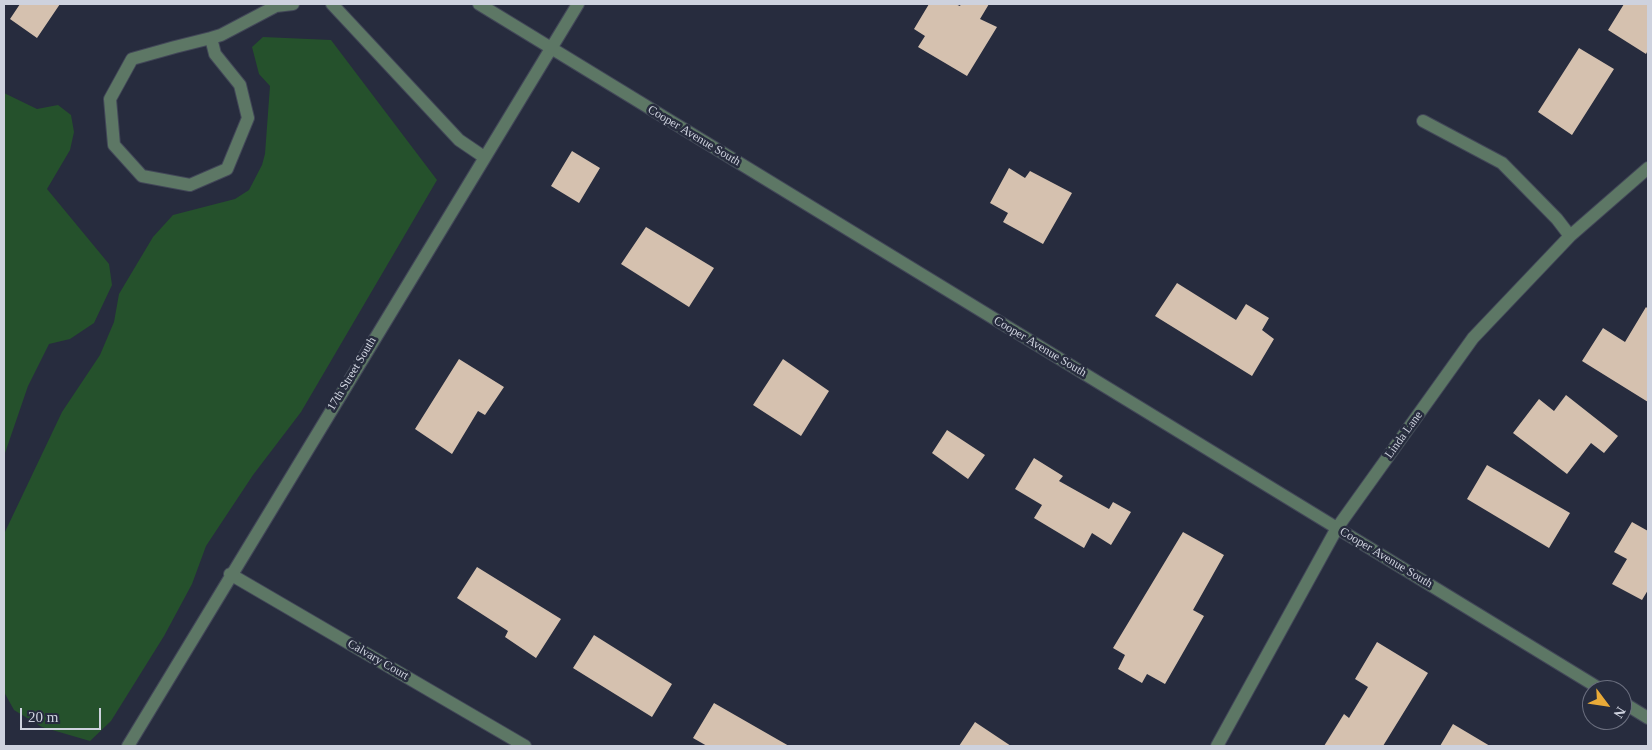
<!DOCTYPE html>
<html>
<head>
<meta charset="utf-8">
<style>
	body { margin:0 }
	#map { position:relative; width:1652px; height:750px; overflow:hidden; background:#272c3e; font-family:Georgia,serif }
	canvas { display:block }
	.frame { position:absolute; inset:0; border:5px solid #ced2de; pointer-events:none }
	.north { position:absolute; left:1582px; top:680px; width:50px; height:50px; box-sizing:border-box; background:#272c3e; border:1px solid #6a6e7e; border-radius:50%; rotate:121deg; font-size:14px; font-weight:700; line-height:20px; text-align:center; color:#ced2de }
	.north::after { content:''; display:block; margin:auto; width:18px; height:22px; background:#e9aa38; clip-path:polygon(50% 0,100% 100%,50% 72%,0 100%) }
	.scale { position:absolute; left:20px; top:708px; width:81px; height:22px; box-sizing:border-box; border:2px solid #ced2de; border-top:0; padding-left:6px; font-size:15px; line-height:18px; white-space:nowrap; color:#ced2de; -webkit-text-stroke:4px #272c3e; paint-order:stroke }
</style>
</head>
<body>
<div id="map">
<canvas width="1652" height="750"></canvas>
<div class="frame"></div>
<div class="north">N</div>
<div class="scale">20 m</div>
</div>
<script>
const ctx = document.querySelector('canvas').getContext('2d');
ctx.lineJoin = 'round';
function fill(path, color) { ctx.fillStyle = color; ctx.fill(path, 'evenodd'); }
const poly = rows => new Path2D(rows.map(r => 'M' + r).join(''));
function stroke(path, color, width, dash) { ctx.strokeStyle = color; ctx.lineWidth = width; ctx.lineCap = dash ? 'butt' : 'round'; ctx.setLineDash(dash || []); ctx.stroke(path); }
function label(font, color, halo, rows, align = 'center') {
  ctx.font = font + ' Georgia,serif'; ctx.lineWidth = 5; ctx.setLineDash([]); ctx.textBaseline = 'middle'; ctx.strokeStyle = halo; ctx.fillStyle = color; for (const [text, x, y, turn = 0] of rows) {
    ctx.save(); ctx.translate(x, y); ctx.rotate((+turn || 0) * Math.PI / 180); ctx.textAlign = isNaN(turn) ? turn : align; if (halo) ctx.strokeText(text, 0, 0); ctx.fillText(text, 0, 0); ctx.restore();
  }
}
const green = poly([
	[263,37,331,40,437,180,301,412,253,475,206,546,192,584,164,636,111,721,90,741,42,727,14,710,4,692,4,534,62,412,100,355,114,322,119,294,153,237,173,215,235,199,249,190,262,165,265,154,270,86,259,74,252,47],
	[4,93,37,109,58,105,71,115,74,132,70,150,47,189,109,264,112,285,94,323,70,339,49,344,28,386,4,456]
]);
const building = poly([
	[20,4,60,4,37,38,10,19],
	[929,4,955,4,960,6,961,4,989,4,980,19,997,27,967,76,918,47,925,36,914,29],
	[1624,4,1648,4,1648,50,1646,54,1608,30],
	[1579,48,1614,69,1572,135,1538,112],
	[572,151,600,168,579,203,551,186],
	[1009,168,1025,178,1030,171,1072,193,1043,244,1003,222,1008,213,990,203],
	[646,227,714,268,689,307,621,264],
	[1177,283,1236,320,1246,304,1269,318,1262,330,1274,339,1252,376,1155,316],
	[1646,307,1648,309,1648,402,1582,361,1603,328,1625,342],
	[459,359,504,387,485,415,478,411,452,454,415,429],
	[783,359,829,391,801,436,753,405],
	[1566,395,1618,436,1604,453,1591,443,1567,474,1513,433,1539,399,1554,411],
	[947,430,985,455,968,479,932,453],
	[1034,458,1063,476,1059,481,1109,509,1113,502,1131,512,1111,545,1092,533,1084,548,1034,518,1042,505,1015,489],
	[1487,465,1570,513,1549,548,1467,499],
	[1632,522,1648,531,1648,590,1642,600,1612,584,1627,559,1614,552],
	[1183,532,1224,555,1193,610,1204,616,1165,684,1147,674,1142,683,1118,669,1125,655,1113,648],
	[477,567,561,619,536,658,505,637,508,631,457,598],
	[594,635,672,684,652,717,573,668],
	[1377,642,1428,673,1383,746,1324,746,1344,714,1349,718,1368,687,1355,679],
	[714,703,789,746,707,746,693,738],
	[975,722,1011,746,959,746],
	[1453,724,1490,746,1440,746]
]);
const minor = poly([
	[332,4,459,140,484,157],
	[479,4,1602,690],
	[211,38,215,54,240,85,248,118,227,169,190,185,142,176,114,145,110,99,132,59,175,47,211,38,221,35,276,6,293,4],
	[1423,121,1502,163,1557,219,1570,236],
	[230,574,525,746],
	[1622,702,1648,718],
	[128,746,578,4],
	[1217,746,1337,528,1473,338,1570,236,1648,168]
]);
const streetNames = [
	["Cooper Avenue South",694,136,31],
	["Cooper Avenue South",1040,347,31],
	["17th Street South",352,374,-59],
	["Linda Lane",1404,435,-54],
	["Cooper Avenue South",1386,558,31],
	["Calvary Court",378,660,30]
];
fill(green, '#25512c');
fill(building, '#d5c1af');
stroke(minor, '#424758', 14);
stroke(minor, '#5d7765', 12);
label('12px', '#ced2de', '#272c3e', streetNames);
</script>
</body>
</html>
